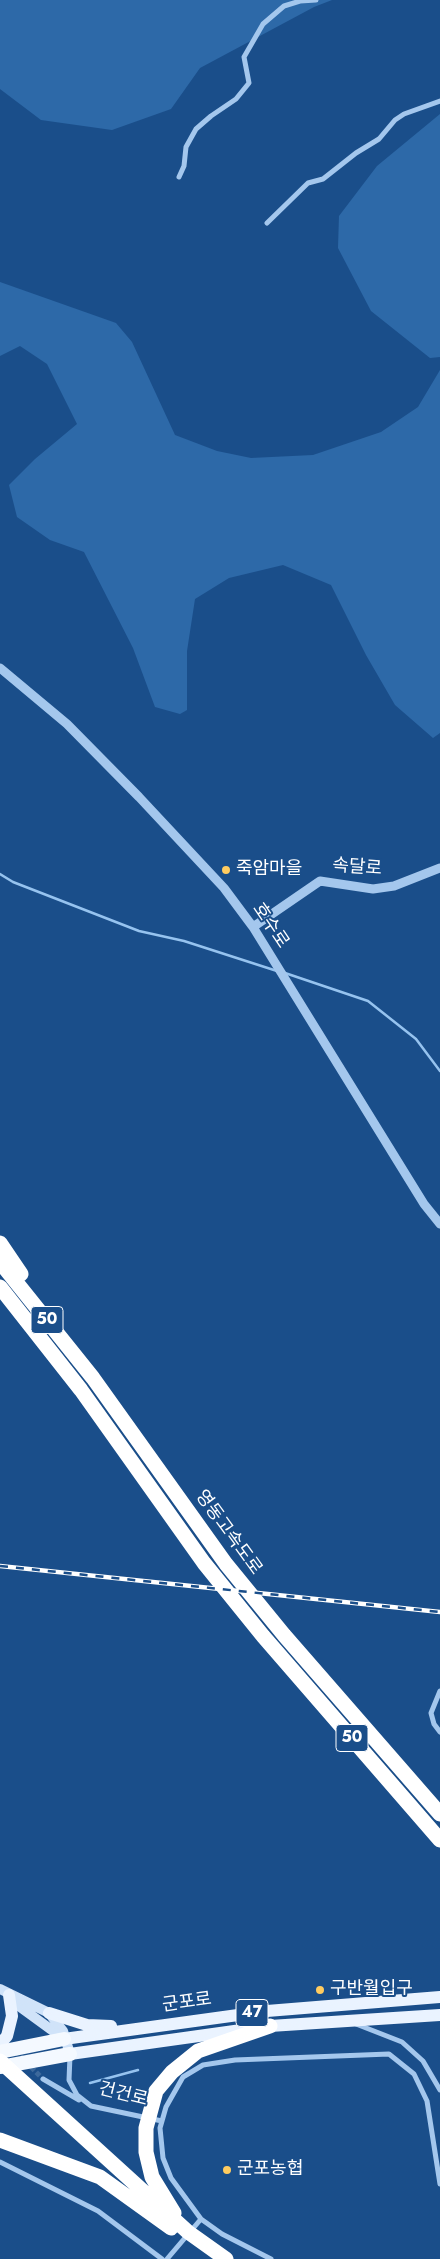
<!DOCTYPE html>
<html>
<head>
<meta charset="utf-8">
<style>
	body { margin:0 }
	canvas { display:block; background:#1a4e8a }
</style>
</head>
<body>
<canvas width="440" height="2259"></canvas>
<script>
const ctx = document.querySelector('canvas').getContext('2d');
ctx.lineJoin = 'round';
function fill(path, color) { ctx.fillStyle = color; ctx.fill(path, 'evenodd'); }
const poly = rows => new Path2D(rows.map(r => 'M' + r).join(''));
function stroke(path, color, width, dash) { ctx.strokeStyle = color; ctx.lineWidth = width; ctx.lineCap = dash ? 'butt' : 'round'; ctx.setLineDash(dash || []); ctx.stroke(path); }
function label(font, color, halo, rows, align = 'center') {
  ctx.font = font + ' Jost,"Noto Sans KR",sans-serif'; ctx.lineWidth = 4; ctx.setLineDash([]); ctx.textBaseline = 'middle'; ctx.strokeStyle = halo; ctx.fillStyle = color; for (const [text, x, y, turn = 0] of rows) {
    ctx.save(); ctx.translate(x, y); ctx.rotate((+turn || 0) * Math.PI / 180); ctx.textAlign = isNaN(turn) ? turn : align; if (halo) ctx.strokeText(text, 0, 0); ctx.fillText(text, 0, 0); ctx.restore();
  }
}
const green = poly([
	[0,0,332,0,314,7,200,68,171,109,112,130,41,120,0,89],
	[440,114,440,357,430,358,371,311,338,248,339,216,377,166],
	[0,282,116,323,132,342,175,435,217,451,251,458,313,455,381,432,418,407,440,370,440,733,433,738,395,705,366,655,331,585,283,565,229,578,195,599,187,651,187,710,180,714,155,707,133,648,84,552,50,540,17,517,9,485,35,459,77,424,47,364,20,346,0,356]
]);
const stream = poly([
	[0,874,13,882,139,931,184,941,277,971],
	[285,973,368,1001,416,1039,440,1071],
	[90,2083,138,2070]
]);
const minorTunnel = poly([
	[15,2051,43,2079]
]);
const minor = poly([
	[179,177,184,166,186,147,196,129,211,116,236,99,249,83,244,57,263,24,284,6,300,1,316,0],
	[267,223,308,183,323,179,356,153,379,139,395,120,404,114,440,101],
	[440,1691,431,1713,434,1724,440,1732],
	[356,2024,402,2042,423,2061,440,2090],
	[70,2056,69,2080,77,2095,91,2106,162,2121],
	[43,2079,79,2100],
	[0,2162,98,2211,162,2259],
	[167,2259,201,2219],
	[271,2259,222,2234,201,2219,171,2178,163,2158,160,2128,166,2107,183,2077,203,2065,235,2060,389,2054,414,2074,427,2101,440,2184]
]);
const tertiary = poly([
	[0,668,67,724,139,797,224,888,253,927,424,1204,440,1224],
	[253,927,320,881,373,889,394,886,440,868]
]);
const secondary = poly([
	[0,1989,49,2013,63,2031,70,2054],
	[10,1996,16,2004,64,2039]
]);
const primary = poly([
	[49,2013,87,2025,111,2026],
	[64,2039,267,2011,440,1997],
	[0,2044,7,2036,12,2016,9,1995],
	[70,2054,270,2026,440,2015]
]);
const trunk = poly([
	[0,2052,64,2039],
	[0,2067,70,2054]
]);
const motorway = poly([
	[0,1243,21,1274],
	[0,1262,93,1378,226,1564,284,1635,440,1814],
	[0,1287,81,1390,204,1563,263,1636,440,1840],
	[0,2061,188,2232,226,2259],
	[0,2140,100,2177,171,2228],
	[174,2213,152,2177,146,2152,146,2128,156,2091,172,2072,198,2051,270,2026]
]);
const rail = poly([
	[0,1566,440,1612]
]);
const markers = [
	[226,870,5,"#ffcc60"],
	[320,1990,5,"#ffcc60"],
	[227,2170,5,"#ffcc60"]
];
const shields = [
	[47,1320,32],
	[352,1738,32],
	[252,2013,32]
];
const shieldNames = [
	["50",47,1320],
	["50",352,1738],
	["47",252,2013]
];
const streetNames = [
	["속달로",357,868,4],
	["호수로",270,926,56],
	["영동고속도로",228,1533,54],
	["군포로",187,2003,-8],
	["건건로",123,2095,14]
];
const poiNames = [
	["죽암마을",236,870],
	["구반월입구",330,1990],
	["군포농협",237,2170]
];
fill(green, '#2d69a8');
stroke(stream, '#96c3ef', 2.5);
stroke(minorTunnel, '#3c699c', 5, [5, 2.5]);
stroke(minor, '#a4c7ed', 5);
stroke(tertiary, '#a4c7ed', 9);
stroke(secondary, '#d0e3f9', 10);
stroke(primary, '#eaf3ff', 12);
stroke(trunk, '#f4f9ff', 14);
stroke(motorway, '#fff', 15);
stroke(rail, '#fff', 4.5);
stroke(rail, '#1a4e8a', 2.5, [8]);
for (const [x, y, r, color] of markers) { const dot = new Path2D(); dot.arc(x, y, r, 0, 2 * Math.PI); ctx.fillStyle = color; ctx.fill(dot); stroke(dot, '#1a4e8a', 2); }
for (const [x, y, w] of shields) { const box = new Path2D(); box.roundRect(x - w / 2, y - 13.5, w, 27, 4); ctx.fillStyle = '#1a4e8a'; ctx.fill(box); stroke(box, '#fff', 1); }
label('bold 16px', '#fff', null, shieldNames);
label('18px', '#fff', '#1a4e8a', streetNames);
label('18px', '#fff', '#1a4e8a', poiNames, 'left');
</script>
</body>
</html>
